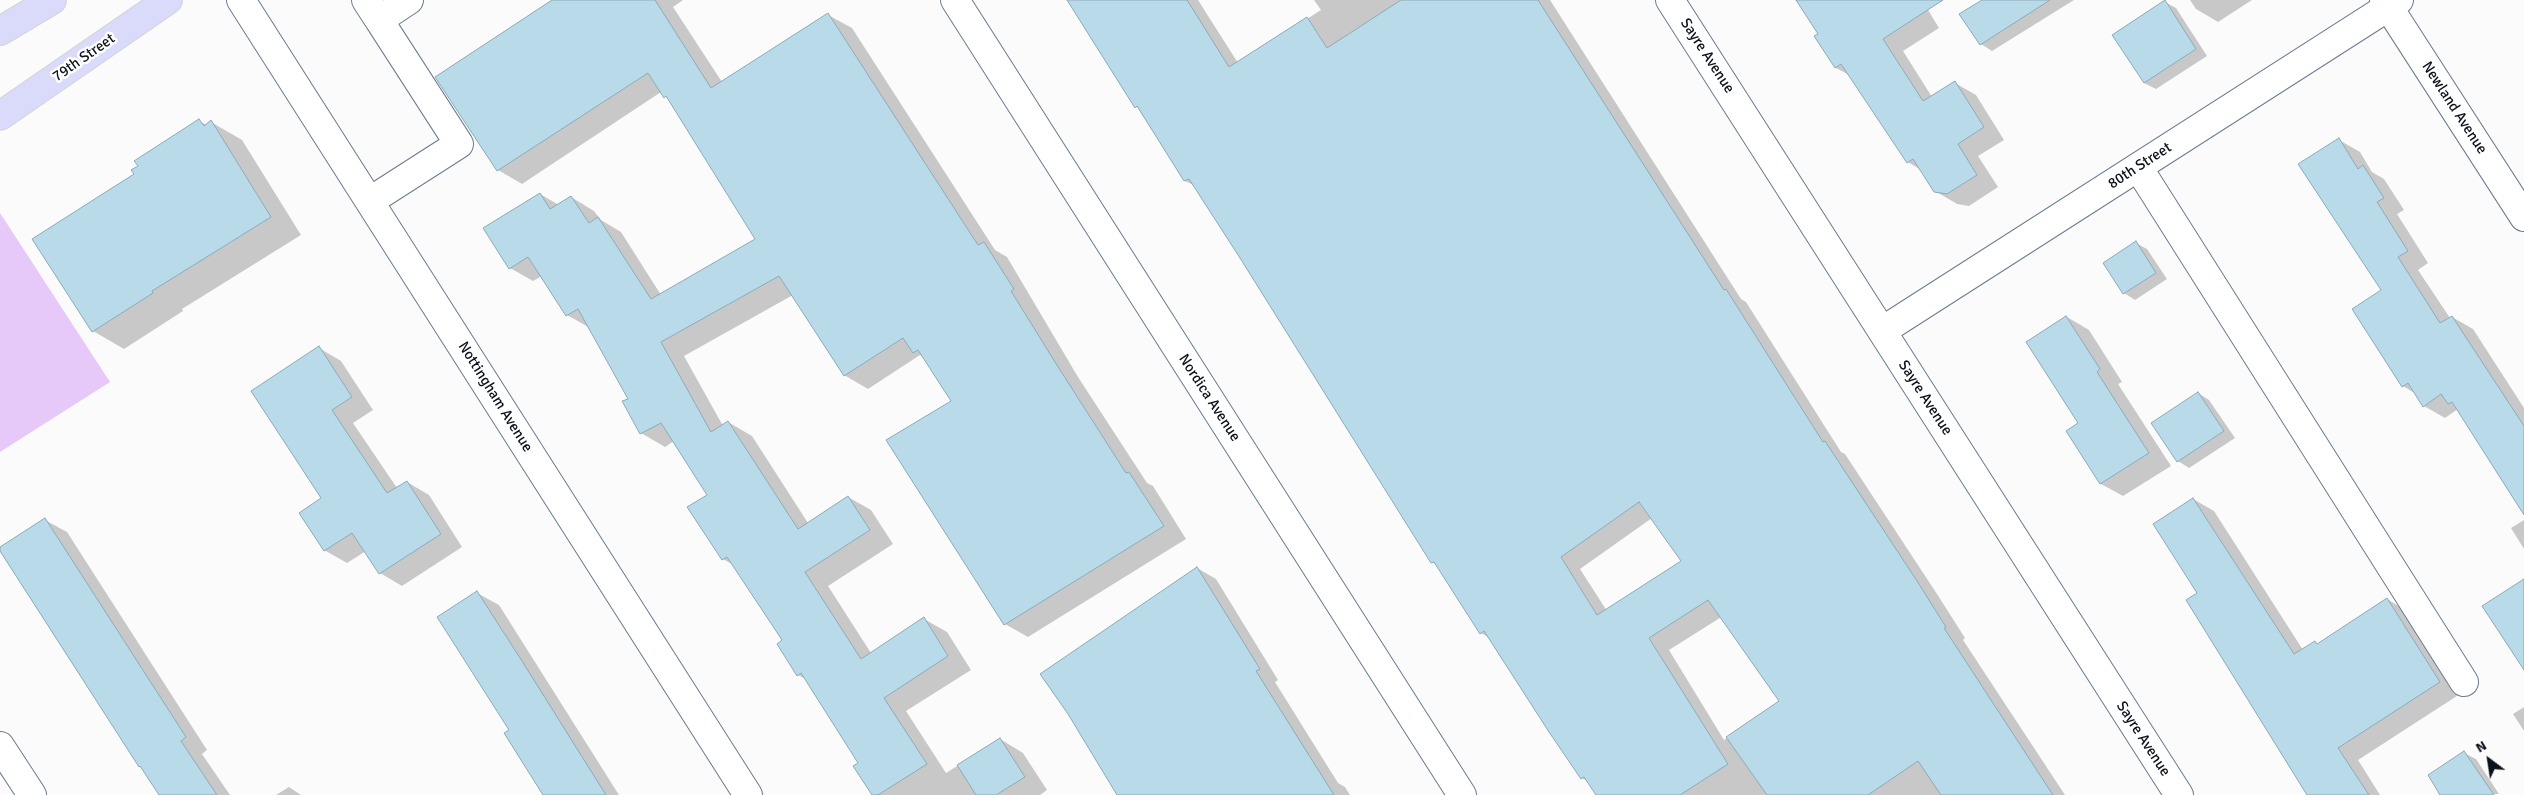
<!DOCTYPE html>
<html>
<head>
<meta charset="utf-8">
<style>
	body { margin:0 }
	#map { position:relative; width:2524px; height:795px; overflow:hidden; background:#fbfbfb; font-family:Signika,sans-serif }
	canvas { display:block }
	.north { position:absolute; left:2464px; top:735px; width:50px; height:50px; -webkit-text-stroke:4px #fff; paint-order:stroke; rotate:329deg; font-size:14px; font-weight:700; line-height:20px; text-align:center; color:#0c121b }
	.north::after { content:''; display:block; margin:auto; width:18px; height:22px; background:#0c121b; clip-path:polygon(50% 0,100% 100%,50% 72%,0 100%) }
</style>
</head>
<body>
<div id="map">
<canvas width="2524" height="795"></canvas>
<div class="north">N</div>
</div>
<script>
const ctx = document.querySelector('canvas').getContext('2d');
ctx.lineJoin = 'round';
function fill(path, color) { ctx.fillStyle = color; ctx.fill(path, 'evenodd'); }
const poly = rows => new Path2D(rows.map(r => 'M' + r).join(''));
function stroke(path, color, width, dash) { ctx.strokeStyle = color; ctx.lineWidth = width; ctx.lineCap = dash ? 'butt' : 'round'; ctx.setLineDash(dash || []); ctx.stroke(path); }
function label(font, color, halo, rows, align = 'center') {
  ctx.font = font + ' Signika,sans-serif'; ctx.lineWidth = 5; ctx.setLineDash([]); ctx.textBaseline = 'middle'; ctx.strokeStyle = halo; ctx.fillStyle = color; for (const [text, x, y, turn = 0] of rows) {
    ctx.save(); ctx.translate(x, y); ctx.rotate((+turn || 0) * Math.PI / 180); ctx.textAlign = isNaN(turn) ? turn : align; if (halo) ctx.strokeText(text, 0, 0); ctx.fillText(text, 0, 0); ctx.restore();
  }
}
const green = poly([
	[0,213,110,382,0,452]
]);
const shadow = poly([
	[554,0,683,0,673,7,722,82,828,15,852,28,995,250,1007,257,1078,377,1147,483,1153,486,1186,539,1028,637,1005,624,953,401,926,359,920,355,868,389,844,375,793,295,684,356,723,426,728,422,752,436,808,523,848,497,871,510,893,544,828,586,871,653,924,619,947,632,971,670,906,711,946,773,1000,739,1023,753,1047,790,1040,795,874,795,860,763,807,680,798,675,783,641,735,566,723,559,708,495,674,441,665,447,641,433,629,399,590,328,567,315,542,276,533,281,510,268,540,194,559,205,571,197,594,211,601,220,621,232,661,295,757,239,670,100,661,92,522,184,498,170,437,77],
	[1068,0,1198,0,1238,63,1321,10,1314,0,1550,0,1741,299,1746,302,1841,452,1845,454,1937,594,1965,638,1963,640,2065,795,1597,795,1589,782,1582,778,1490,638,1481,633,1438,566,1432,562,1195,186,1185,181],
	[1652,518,1683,561,1607,611,1580,569],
	[1723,616,1781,701,1724,740,1669,650],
	[1798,0,1922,0,1939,28,1903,51,1932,97,1955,83,1976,95,2004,140,1978,156,1998,187,1969,206,1957,204,1935,191,1921,170,1908,162,1851,76,1836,68,1820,34],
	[1984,0,2074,0,1992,51,1981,44],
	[2190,0,2252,0,2218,22,2196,9],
	[2165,2,2176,8,2207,56,2156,89,2144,83],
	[199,121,207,125,211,122,242,140,301,235,182,309,183,311,124,349,93,331,34,239,135,174],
	[2339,140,2360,152,2372,172,2384,179,2404,210,2397,214,2428,263,2418,270,2450,318,2452,317,2473,329,2524,408,2524,514,2458,409,2445,418,2424,406,2416,394,2403,386,2383,290],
	[2136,243,2147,249,2167,279,2135,300,2124,293],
	[2067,317,2089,330,2122,382,2118,384,2171,466,2123,496,2101,484,2067,431,2080,423],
	[319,348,341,361,373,410,353,423,397,488,407,482,429,495,462,547,402,586,380,573,366,551,347,563,324,550],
	[2198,393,2209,400,2235,438,2189,468,2178,461],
	[2193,499,2214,511,2303,650,2318,645,2387,599,2407,611,2460,694,2358,760,2380,795,2313,795,2199,593],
	[45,520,67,532,207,750,202,754,230,795,161,795,143,769,139,766,0,549],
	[2524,520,2524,549,2511,528],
	[1197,568,1216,579,1278,680,1275,682,1338,783,1345,787,1350,795,1121,795],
	[477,593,499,605,619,795,545,795,511,730],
	[2524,707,2524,731,2513,714],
	[2464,753,2476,759,2499,794,2442,795],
	[289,787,301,795,276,795]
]);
const building = poly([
	[552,0,655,0,711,88,828,13,978,245,984,242,1014,289,1011,291,1055,362,1126,473,1129,472,1164,526,1004,625,886,440,951,401,918,350,913,353,903,338,844,376,779,276,661,342,711,432,728,421,798,529,848,496,870,530,805,572,861,659,924,617,948,656,884,698,927,764,878,795,872,795,853,766,858,763,801,673,797,676,777,644,782,640,727,557,722,560,687,507,707,495,661,423,640,434,622,401,628,399,578,309,566,316,528,257,509,269,483,228,540,193,550,209,571,196,589,223,598,217,651,299,755,239,666,96,664,98,648,73,497,171,435,77,552,0],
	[1067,0,1187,0,1229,67,1307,17,1327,48,1401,0,1538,0,1724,290,1726,289,1823,442,1825,441,1917,581,1946,627,1944,628,2053,795,1941,795,1918,761,1868,795,1767,795,1726,737,1779,701,1708,600,1649,638,1728,764,1680,795,1596,795,1584,777,1581,779,1549,732,1484,631,1480,634,1434,562,1431,563,1240,258,1189,179,1184,181,1137,106,1135,108,1067,0],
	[1639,502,1681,561,1597,615,1561,557,1639,502],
	[1796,0,1943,0,1883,39,1923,101,1955,81,1984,127,1958,144,1977,175,1947,194,1934,192,1913,159,1907,163,1841,64,1835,68,1814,36,1818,34,1796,0],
	[1982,0,2050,0,1980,45,1959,14,1982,0],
	[2165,0,2196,49,2144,83,2112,35,2165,0],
	[199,119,204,126,211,120,271,217,152,291,153,293,92,332,32,239,134,174,131,170,138,166,134,161,199,119],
	[2339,138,2358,169,2363,165,2384,198,2377,202,2408,251,2398,257,2440,323,2452,316,2524,426,2524,515,2452,402,2448,404,2441,394,2423,407,2408,383,2402,387,2352,309,2381,290,2298,164,2339,138],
	[2136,241,2156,273,2123,294,2103,263,2136,241],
	[2066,316,2100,369,2097,372,2149,453,2100,484,2066,431,2078,423,2026,342,2066,316],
	[319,346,352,397,332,410,387,493,407,481,441,534,379,574,352,533,324,551,299,513,321,498,251,391,319,346],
	[2198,392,2224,431,2177,462,2151,423,2198,392],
	[2193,498,2294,654,2315,641,2317,644,2387,598,2440,682,2338,748,2369,795,2307,795,2186,600,2197,593,2153,524,2193,498],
	[45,518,186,737,181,741,217,795,159,795,140,766,139,767,0,551,0,547,45,518],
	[1197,567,1260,669,1256,671,1334,795,1117,795,1068,714,1040,674,1197,567],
	[2524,579,2524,670,2482,606,2524,579],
	[477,591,522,661,606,795,543,795,504,733,509,730,437,617,477,591],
	[1000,738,1025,777,996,795,976,795,957,765,1000,738],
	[2464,751,2494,795,2440,795,2428,775,2464,751]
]);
const minor = poly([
	[241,0,748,795],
	[366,0,379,20,409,0],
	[955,0,1462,795],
	[1670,0,2179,795],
	[2384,0,2524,217],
	[2138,167,2464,682],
	[370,201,459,144,379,20],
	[1882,331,2399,0],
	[0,746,32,795]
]);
const major = poly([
	[0,31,52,0],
	[0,116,168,0]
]);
const streetNames = [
	["Sayre Avenue",1707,56,57],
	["79th Street",84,58,-35],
	["Newland Avenue",2454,108,57],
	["80th Street",2140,166,-33],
	["Nottingham Avenue",495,397,58],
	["Nordica Avenue",1209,398,57],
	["Sayre Avenue",1925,398,57],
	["Sayre Avenue",2143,739,57]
];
fill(green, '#e6c8f9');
fill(shadow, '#0003');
fill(building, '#b9dae8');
stroke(building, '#8baab8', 1);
stroke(minor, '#6a7b91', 30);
stroke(major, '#d3d4d6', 30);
stroke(minor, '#fff', 28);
stroke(major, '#dadafa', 28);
label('15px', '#0c121b', '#fff', streetNames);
</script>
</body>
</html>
